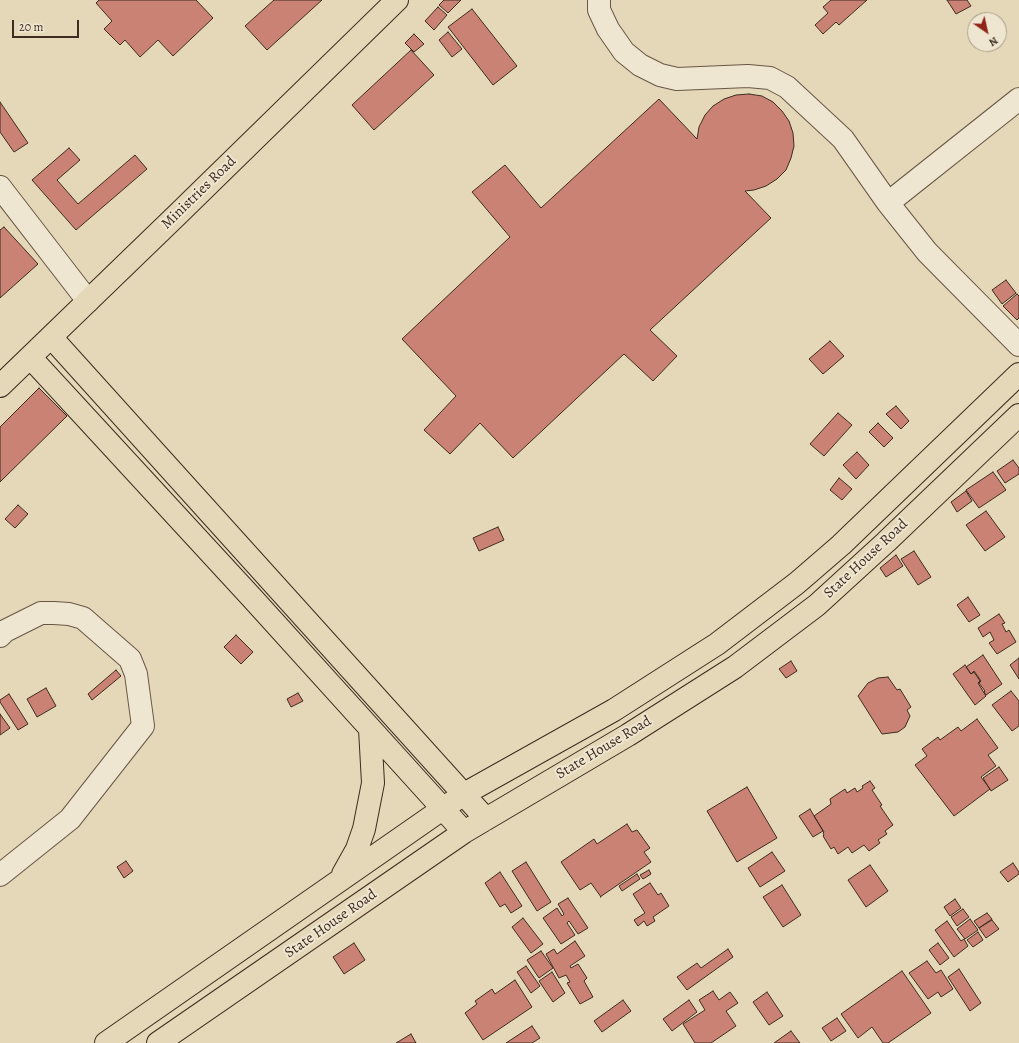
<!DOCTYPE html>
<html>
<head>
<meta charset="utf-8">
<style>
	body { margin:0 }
	#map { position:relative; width:1019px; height:1043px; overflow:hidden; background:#e5d8b8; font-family:Alegreya,serif }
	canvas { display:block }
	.north { position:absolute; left:967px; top:12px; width:40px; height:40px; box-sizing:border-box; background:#eee6d1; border:1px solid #a89c8a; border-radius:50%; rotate:146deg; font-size:11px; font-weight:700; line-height:16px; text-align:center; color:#3e2c20 }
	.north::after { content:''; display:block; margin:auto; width:14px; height:18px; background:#8f2418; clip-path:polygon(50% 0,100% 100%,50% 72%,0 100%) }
	.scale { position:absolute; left:12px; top:20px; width:67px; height:18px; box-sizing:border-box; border:2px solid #3e2c20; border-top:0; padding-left:5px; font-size:12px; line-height:14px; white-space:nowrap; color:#3e2c20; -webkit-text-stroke:3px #eee6d1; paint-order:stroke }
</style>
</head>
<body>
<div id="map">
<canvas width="1019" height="1043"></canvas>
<div class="north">N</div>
<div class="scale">20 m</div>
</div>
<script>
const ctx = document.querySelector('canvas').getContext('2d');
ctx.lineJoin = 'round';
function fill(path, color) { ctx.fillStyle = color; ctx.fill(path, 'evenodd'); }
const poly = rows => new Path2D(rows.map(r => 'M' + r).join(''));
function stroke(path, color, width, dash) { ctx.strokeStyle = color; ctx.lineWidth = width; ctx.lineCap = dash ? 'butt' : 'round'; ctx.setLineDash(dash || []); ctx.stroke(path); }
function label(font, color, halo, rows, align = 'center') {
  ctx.font = font + ' Alegreya,serif'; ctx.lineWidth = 4; ctx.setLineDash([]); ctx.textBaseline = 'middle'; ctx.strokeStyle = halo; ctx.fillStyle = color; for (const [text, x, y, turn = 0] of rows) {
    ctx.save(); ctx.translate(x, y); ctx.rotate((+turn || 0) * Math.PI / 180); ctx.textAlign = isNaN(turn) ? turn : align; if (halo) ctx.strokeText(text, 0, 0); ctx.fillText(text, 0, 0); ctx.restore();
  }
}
const building = poly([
	[99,0,196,0,213,18,173,56,158,40,140,57,125,40,120,45,104,29,112,21,96,3,99,0],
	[274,0,322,0,267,50,245,26,274,0],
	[444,0,461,0,448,13,439,5,444,0],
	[831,0,867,0,839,25,836,22,823,34,815,25,828,13,823,7,831,0],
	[947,0,967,0,971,6,956,14,947,0],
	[438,7,447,15,434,30,425,21,438,7],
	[472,9,517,66,493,85,448,27,472,9],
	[448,32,462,49,452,57,439,40,448,32],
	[414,34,424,44,414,52,405,43,414,34],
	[411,50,434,75,374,130,352,105,411,50],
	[749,94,762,96,773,102,782,111,789,121,793,133,794,146,791,158,786,170,777,179,766,186,754,190,745,191,771,218,650,330,677,356,653,381,624,354,513,458,480,423,450,454,424,430,456,396,402,339,510,237,472,192,505,165,541,208,659,99,697,139,699,127,705,115,713,106,724,99,736,95,749,94],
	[0,102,28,143,14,152,0,132,0,102],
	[69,148,80,160,57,180,78,204,135,155,147,169,76,230,32,180,69,148],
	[4,227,38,264,0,298,0,230,4,227],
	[1006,280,1016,293,1002,304,992,290,1006,280],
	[1017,294,1019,296,1019,318,1017,320,1003,306,1017,294],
	[830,341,844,356,823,374,809,359,830,341],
	[39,388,67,416,0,482,0,427,39,388],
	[896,406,909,421,901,429,886,414,896,406],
	[838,413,852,425,824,456,810,444,838,413],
	[878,423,893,438,884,447,869,432,878,423],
	[857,452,869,465,856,479,843,465,857,452],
	[1013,460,1019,468,1019,474,1005,483,997,471,1013,460],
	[993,472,1006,490,979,508,966,490,993,472],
	[839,478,852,489,842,500,830,490,839,478],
	[966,491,972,501,957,512,951,502,966,491],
	[18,505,28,514,15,528,5,519,18,505],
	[986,511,1005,537,985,551,966,525,986,511],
	[498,527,504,540,479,551,473,538,498,527],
	[914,551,931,577,918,585,901,559,914,551],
	[896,555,903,566,886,577,880,568,896,555],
	[968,597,980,615,969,622,957,605,968,597],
	[999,614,1005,623,1002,624,1006,632,1009,630,1016,642,997,654,989,643,994,640,990,632,983,637,978,628,999,614],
	[236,635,253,652,241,664,224,647,236,635],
	[983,655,1002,684,986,695,984,692,985,691,979,683,981,681,974,671,971,674,966,667,983,655],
	[1019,658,1019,679,1010,665,1019,658],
	[791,661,797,671,786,678,779,669,791,661],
	[965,665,971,674,974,672,980,681,978,683,986,696,975,705,953,674,965,665],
	[116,670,121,676,92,700,88,694,116,670],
	[888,677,897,690,900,689,911,707,907,710,910,716,905,727,898,732,882,734,858,696,868,683,878,678,888,677],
	[46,688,56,706,37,717,27,699,46,688],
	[1011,691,1019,701,1019,726,1012,731,992,705,1011,691],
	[298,693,303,701,291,707,287,699,298,693],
	[9,694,28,724,18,730,0,702,0,700,9,694],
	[0,714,10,728,0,735,0,714],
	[977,719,998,748,988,755,996,766,981,777,990,789,954,816,915,765,927,756,922,749,938,737,940,740,958,727,961,731,977,719],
	[999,767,1008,780,991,791,983,778,999,767],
	[870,781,875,788,872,790,882,805,880,806,893,825,885,831,887,834,878,840,880,843,869,851,864,845,852,853,848,847,838,854,834,847,831,849,823,836,824,835,823,833,824,832,814,816,831,804,830,799,845,789,847,793,855,788,857,792,863,788,862,786,870,781],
	[747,787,777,838,737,862,707,811,747,787],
	[810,809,823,831,813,837,799,816,810,809],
	[627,824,632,832,637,830,650,848,644,852,651,862,600,897,601,897,591,883,580,890,561,862,594,839,597,844,627,824],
	[772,852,785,871,760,887,748,868,772,852],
	[126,861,133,871,124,878,117,867,126,861],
	[526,862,551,902,537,911,512,871,526,862],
	[1013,863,1019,872,1019,874,1008,882,1000,872,1013,863],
	[870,865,888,891,866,907,848,880,870,865],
	[649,870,651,874,643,879,640,875,649,870],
	[500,872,522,906,511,913,505,904,500,907,485,883,500,872],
	[637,874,640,879,622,891,619,886,637,874],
	[650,883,658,895,661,893,669,906,653,917,655,921,647,926,644,921,638,926,634,920,645,913,633,894,650,883],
	[782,885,801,915,783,927,763,897,782,885],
	[568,898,588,928,578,934,569,921,567,923,575,935,561,944,543,918,557,908,562,916,564,914,558,904,568,898],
	[955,899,961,908,950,916,944,907,955,899],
	[963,909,969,917,957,926,951,917,963,909],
	[987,913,992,919,979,928,974,921,987,913],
	[523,918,543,944,531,953,512,927,523,918],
	[970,919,978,930,965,939,957,929,970,919],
	[992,920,999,929,986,938,979,928,992,920],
	[947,921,961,941,964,939,968,946,954,957,935,930,947,921],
	[978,932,983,940,973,947,967,940,978,932],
	[575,941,585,956,570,966,571,968,578,964,587,978,584,981,593,997,580,1004,567,983,570,982,566,975,559,978,546,954,554,949,557,954,575,941],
	[354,943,365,960,344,974,333,957,354,943],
	[938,943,949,958,940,965,929,950,938,943],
	[728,949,733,957,687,990,677,977,697,963,701,968,728,949],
	[541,951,553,968,539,978,527,960,541,951],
	[927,961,936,973,941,970,953,989,941,997,938,992,928,999,909,973,927,961],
	[526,966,540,986,531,993,517,972,526,966],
	[959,969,981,1003,970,1011,948,977,959,969],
	[902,971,931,1013,888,1043,883,1043,872,1027,858,1038,841,1014,902,971],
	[552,972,565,993,553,1002,539,981,552,972],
	[515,980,532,1007,483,1040,465,1013,477,1004,475,1001,492,989,495,994,515,980],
	[713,991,719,1000,730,992,738,1003,726,1011,736,1026,711,1043,695,1043,683,1024,705,1010,699,1000,713,991],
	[767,992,783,1016,769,1025,753,1002,767,992],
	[623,1000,631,1011,602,1032,594,1021,623,1000],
	[689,1000,697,1012,672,1031,663,1019,689,1000],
	[837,1018,846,1031,831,1041,822,1028,837,1018],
	[532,1026,540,1038,532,1043,506,1043,532,1026],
	[791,1031,800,1043,774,1043,791,1031],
	[411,1034,416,1043,396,1043,411,1034]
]);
const minor = poly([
	[599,0,599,10,608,29,624,52,640,65,660,75,677,79,748,76,770,78,787,87,843,139,888,203,927,252,1019,345],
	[0,187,88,301],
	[888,203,1019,99],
	[0,636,5,631,41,613,54,613,69,614,83,618,130,659,136,674,143,726,70,819,0,875]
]);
const major = poly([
	[51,337,486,819],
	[30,357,253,599,464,832],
	[0,386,178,214,397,0],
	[343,874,357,849,364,829,373,783,370,729],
	[106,1043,464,794,614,710,717,644,797,583,841,545,1019,374],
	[158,1043,464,832,628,735,735,667,817,605,886,542,1019,415]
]);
const streetNames = [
	["Ministries Road",199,193,-44],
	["State House Road",866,559,-43],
	["State House Road",604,748,-31],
	["State House Road",331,924,-35]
];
fill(building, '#ca8274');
stroke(building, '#3e2c20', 1);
stroke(minor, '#685746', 24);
stroke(major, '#3e2c20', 24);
stroke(minor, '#eee6d1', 22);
stroke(major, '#e5d8b8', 22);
label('15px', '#3e2c20', '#eee6d1', streetNames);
</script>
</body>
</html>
